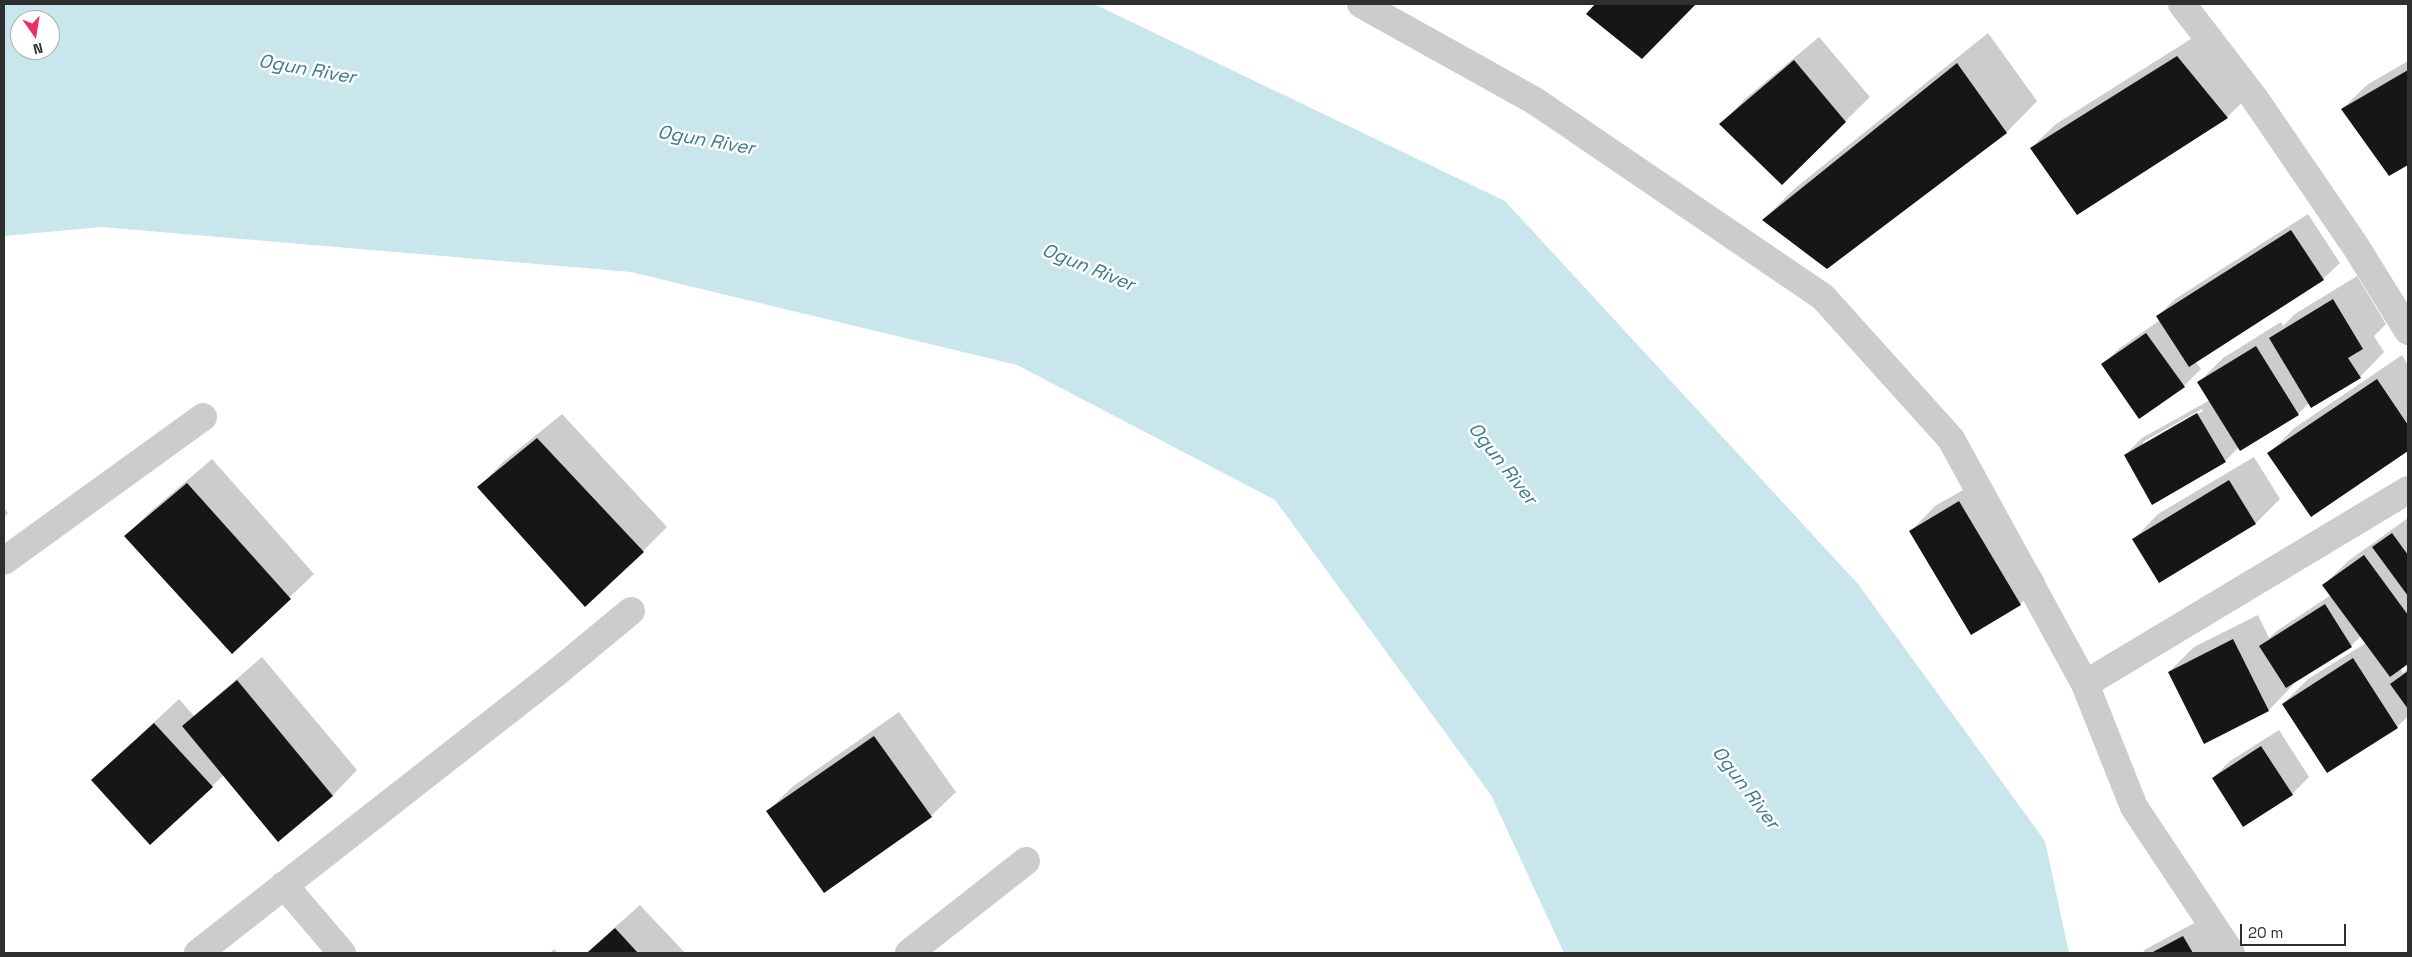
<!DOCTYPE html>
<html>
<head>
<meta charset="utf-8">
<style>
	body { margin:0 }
	#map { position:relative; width:2412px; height:957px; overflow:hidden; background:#fff; font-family:"Space Grotesk",sans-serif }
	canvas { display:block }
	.frame { position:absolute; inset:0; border:5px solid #2f2f2f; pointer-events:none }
	.north { position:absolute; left:10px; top:10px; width:50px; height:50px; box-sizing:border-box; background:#fff; border:1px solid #acacac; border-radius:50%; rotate:167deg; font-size:14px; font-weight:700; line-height:20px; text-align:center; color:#2f2f2f }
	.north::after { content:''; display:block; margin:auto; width:18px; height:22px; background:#e73162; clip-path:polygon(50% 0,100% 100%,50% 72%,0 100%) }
	.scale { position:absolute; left:2240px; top:924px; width:106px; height:22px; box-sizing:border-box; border:2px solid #2f2f2f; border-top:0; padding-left:6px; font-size:15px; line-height:18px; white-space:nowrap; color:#2f2f2f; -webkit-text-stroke:4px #fff; paint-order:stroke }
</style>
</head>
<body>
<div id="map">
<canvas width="2412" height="957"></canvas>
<div class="frame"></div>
<div class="north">N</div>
<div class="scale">20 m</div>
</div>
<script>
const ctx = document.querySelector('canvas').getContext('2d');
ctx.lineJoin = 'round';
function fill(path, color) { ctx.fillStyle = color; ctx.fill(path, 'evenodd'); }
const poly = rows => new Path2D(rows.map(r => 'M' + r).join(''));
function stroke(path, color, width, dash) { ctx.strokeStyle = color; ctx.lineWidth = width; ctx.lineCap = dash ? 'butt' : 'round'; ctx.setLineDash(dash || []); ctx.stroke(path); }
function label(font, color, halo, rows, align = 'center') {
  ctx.font = font + ' "Space Grotesk",sans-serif'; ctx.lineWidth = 5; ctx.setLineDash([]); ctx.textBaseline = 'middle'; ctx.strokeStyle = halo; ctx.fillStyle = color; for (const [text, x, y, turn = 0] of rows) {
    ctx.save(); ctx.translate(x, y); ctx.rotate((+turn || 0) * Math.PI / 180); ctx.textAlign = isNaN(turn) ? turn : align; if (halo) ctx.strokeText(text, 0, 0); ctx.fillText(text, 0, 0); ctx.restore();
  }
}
const water = poly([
	[4,4,1094,4,1505,201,1858,584,2045,841,2069,953,1564,953,1491,795,1275,500,1017,365,631,272,101,227,4,236],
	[20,20,50,20,50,50,20,50]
]);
const shadow = poly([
	[1597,4,1694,4,1642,57,1588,14],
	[2202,32,2252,93,2227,117,2077,213,2031,148,2056,124],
	[1988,33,2037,101,2007,132,1827,267,1764,219,1794,189],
	[1819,37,1870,97,1782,183,1721,124,1745,99],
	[2408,61,2408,163,2389,175,2342,109,2367,85],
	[2308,214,2340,263,2323,279,2195,361,2201,369,2184,386,2103,364,2120,348,2160,320,2158,316,2175,299],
	[2357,276,2386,324,2374,336,2384,352,2360,377,2310,402,2298,414,2241,449,2239,447,2225,461,2125,455,2142,438,2210,400,2199,382,2223,358,2281,322,2283,326,2295,314],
	[2202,409,2203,411,2143,445,2143,442],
	[2402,355,2408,365,2408,449,2311,515,2269,454,2293,429],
	[562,414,667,527,643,551,479,487,503,462],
	[2254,457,2280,499,2256,523,2160,581,2134,539,2158,514],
	[212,459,314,574,232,652,125,536,150,512],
	[1984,478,2045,580,2020,604,1911,531,1935,506],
	[4,508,8,513,4,517],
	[2408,518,2408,662,2400,668,2403,673,2408,668,2408,716,2397,727,2283,704,2308,679,2366,643,2361,636,2351,646,2292,683,2293,685,2269,710,2205,742,2169,672,2194,647,2258,615,2269,638,2278,630,2331,595,2324,585,2348,561],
	[262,657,357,770,333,795,278,840,224,775,212,786,92,780,179,699,194,716],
	[899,712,956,792,931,816,768,811,792,787],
	[2279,730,2309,777,2292,794,2244,825,2213,778,2230,761],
	[640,905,685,953,586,953],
	[2200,920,2220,953,2142,953,2146,949],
	[554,949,558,953,550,953]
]);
const building = poly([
	[1595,4,1696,4,1642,59,1586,14],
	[2177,56,2228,118,2077,215,2030,148],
	[1794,60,1846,122,1782,185,1719,124],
	[1957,63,2007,133,1827,269,1762,220],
	[2408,70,2408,165,2389,176,2341,109],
	[2291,230,2324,280,2189,367,2156,316],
	[2333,299,2363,349,2348,358,2361,378,2311,408,2269,338],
	[2146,333,2185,387,2139,419,2101,364],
	[2256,346,2299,415,2240,451,2197,382],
	[2377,379,2408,425,2408,451,2311,517,2267,453],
	[2197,413,2226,462,2152,505,2124,455],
	[537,438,644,552,585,607,477,487],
	[2229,480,2256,524,2159,583,2132,539],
	[187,483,291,599,232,654,124,536],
	[1959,501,2021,605,1971,635,1909,531],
	[2392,533,2408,555,2408,596,2372,547],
	[2364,555,2408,615,2408,664,2390,677,2322,585],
	[2325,604,2352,647,2286,688,2259,646],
	[2233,639,2269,711,2204,744,2168,672],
	[2353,658,2398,728,2327,773,2282,704],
	[2408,671,2408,709,2390,684],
	[237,680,333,796,278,842,182,726],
	[154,723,213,787,150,845,91,780],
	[874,736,932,817,824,893,766,811],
	[2261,746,2293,795,2243,827,2212,778],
	[615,928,638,953,587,953],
	[2183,936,2193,953,2151,953]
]);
const minor = poly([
	[1361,4,1535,101,1823,297,1951,439,2085,684,2134,807,2231,953],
	[2182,4,2255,99,2356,247,2408,331],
	[4,561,203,417],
	[2085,684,2408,490],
	[284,885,342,953],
	[198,953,556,673,631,611],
	[909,953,1026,861]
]);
const waterNames = [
	["Ogun River",307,70,10],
	["Ogun River",706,141,10],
	["Ogun River",1088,268,22],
	["Ogun River",1502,464,52],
	["Ogun River",1745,788,53]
];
fill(water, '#c9e6ec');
fill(shadow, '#0003');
fill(building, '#161616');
stroke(minor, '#ccc', 28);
label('italic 19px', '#3a7c8c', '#fff', waterNames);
</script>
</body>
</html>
